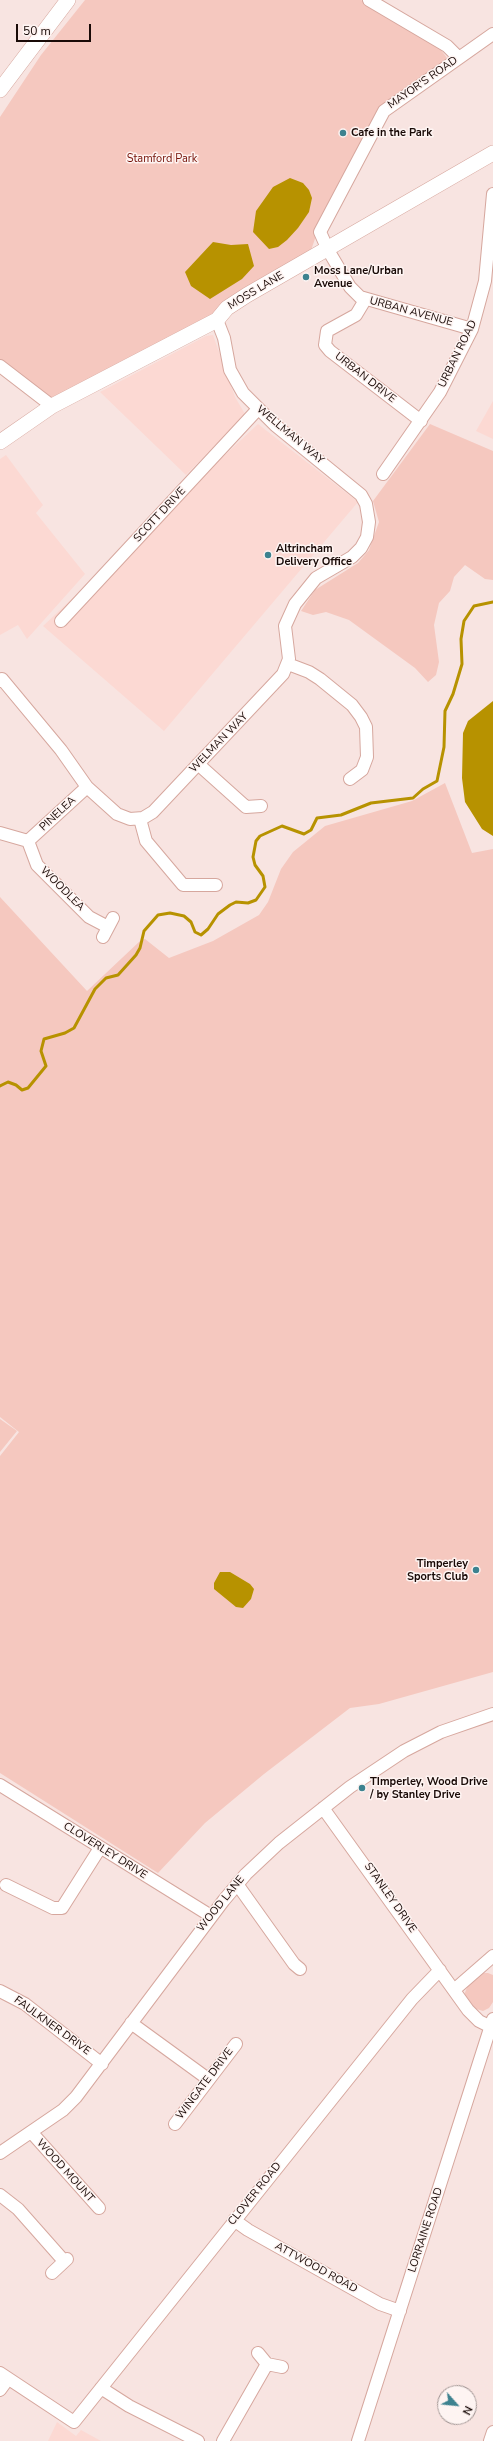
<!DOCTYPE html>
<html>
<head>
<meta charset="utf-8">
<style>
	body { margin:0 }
	#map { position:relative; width:493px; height:2441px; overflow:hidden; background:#f8e4e1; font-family:"Nunito Sans",sans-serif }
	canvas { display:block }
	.north { position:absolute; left:437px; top:2385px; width:40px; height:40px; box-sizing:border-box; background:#fef4f2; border:1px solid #a29694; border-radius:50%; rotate:117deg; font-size:11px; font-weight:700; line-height:16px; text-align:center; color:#190a07 }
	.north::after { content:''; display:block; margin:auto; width:14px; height:18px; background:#3d828f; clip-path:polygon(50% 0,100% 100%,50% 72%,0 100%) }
	.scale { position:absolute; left:16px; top:24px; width:75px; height:18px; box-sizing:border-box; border:2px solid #190a07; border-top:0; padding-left:5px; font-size:12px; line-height:14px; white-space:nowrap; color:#190a07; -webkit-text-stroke:3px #fef4f2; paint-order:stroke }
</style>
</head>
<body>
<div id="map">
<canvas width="493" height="2441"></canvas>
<div class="north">N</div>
<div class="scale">50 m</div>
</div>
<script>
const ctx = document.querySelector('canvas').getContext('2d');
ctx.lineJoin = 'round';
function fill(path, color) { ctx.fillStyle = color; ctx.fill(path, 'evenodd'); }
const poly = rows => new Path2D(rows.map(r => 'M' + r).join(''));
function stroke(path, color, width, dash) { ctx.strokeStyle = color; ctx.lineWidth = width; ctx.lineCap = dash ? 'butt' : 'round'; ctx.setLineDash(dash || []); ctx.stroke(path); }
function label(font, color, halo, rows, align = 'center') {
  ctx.font = font + ' "Nunito Sans",sans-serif'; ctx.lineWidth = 3; ctx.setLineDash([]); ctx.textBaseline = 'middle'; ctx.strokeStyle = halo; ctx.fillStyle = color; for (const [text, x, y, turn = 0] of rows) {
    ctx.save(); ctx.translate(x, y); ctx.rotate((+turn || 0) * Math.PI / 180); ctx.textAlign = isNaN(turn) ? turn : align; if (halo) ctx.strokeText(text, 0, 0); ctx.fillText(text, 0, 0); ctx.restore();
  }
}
const built = poly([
	[213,335,235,397,245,414,186,475,100,392,206,336],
	[493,401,493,439,476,431],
	[258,424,358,502,164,731,43,626],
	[6,455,43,505,36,513,85,574,27,639,18,625,0,635,0,459],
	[57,2422,76,2436,81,2430,101,2441,48,2441]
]);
const green = poly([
	[85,0,361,0,438,46,450,62,392,101,317,233,308,259,178,335,51,401,0,360,0,117,41,55],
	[430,424,493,451,493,580,485,579,465,565,454,577,450,591,439,603,434,625,439,662,436,675,428,682,415,668,349,620,326,612,313,615,301,611,315,590,358,563,369,550,379,522,373,501],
	[445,783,472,853,493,849,493,1672,379,1704,350,1708,264,1774,205,1823,158,1873,0,1773,0,1456,19,1432,0,1417,0,897,87,991,140,941,145,939,169,958,213,941,259,915,268,902,281,869,293,852,325,826,412,801],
	[0,1419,17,1431,0,1452],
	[481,1973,488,1973,493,1975,493,2002,489,2008,483,2011,473,2008,464,1995,468,1985]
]);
const water = poly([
	[290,178,303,183,309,190,312,198,309,212,298,228,287,240,278,247,269,249,253,232,256,211,273,187],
	[213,242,231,245,248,244,254,266,242,279,210,299,191,286,185,272],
	[493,701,493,836,482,829,465,802,462,778,463,733,468,721],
	[220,1572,230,1572,250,1584,254,1589,251,1599,243,1608,236,1607,214,1589,214,1583]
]);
const stream = poly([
	[0,1086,8,1082,16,1085,22,1090,28,1088,46,1066,41,1051,44,1039,65,1033,74,1028,95,989,106,978,118,975,136,955,140,948,144,931,158,915,170,913,184,916,191,922,195,932,201,935,208,929,218,914,230,905,236,902,248,903,256,900,265,887,263,876,255,865,253,857,256,841,260,836,282,826,304,834,311,830,317,818,341,815,371,803,413,798,423,789,437,781,444,747,445,711,453,694,462,664,461,639,464,621,474,606,493,602]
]);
const minor = poly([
	[369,0,447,46,459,58],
	[365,300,356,315,327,331,325,345,330,351,421,421],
	[472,329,360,297,350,287,328,250,320,232,384,111,493,34],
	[0,366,52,406],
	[383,474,440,392,472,329,485,281,493,194],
	[61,621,258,409],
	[288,664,309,672,320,679,352,705,361,717,366,727,367,757,362,770,350,779],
	[0,681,2,679,61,750,87,787,117,814,130,819,143,818,153,812,283,674,289,659,285,626,295,604,316,578,352,557,361,548,367,537,369,522,366,504,361,495,275,425,243,393,230,370,224,338,217,320],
	[198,764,246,807,261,806],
	[140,819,146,841,183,885,216,885],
	[0,833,28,841],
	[28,841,37,865,89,917,108,927],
	[28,841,87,787],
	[103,937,113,918],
	[0,1785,211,1916],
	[323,1808,468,2010,479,2021,491,2027],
	[237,1884,294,1964,300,1969],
	[6,1885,53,1908,62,1908,100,1848],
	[454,1990,493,1956],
	[0,1991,25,2004,102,2064],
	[131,2023,208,2079],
	[175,2124,236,2044],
	[32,2133,99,2208],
	[0,2153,63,2110,76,2097,224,1900,246,1874,279,1843,350,1787,404,1751,441,1732,493,1714],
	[0,2195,18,2209,64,2261],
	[234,2220,248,2230,380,2304,400,2311],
	[52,2273,67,2259],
	[258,2353,267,2364,282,2367],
	[0,2373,74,2422,412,1999,440,1970],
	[101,2388,129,2406,198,2441],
	[0,2390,8,2379],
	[223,2441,267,2364],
	[358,2441,493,2019],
	[490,2441,493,2432]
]);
const tertiary = poly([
	[0,90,68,0],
	[0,442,52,406,217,320,227,308,247,295,493,153]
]);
const markers = [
	[343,133,4,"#3d828f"],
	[306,277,4,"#3d828f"],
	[268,555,4,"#3d828f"],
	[476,1570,4,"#3d828f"],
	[362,1788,4,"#3d828f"]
];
const streetNames = [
	["MAYOR'S ROAD",423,83,-35],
	["MOSS LANE",256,291,-31],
	["URBAN AVENUE",411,312,15],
	["URBAN ROAD",458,354,-64],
	["URBAN DRIVE",365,378,38],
	["WELLMAN WAY",290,435,40],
	["SCOTT DRIVE",160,515,-47],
	["WELMAN WAY",219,743,-46],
	["PINELEA",58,814,-43],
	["WOODLEA",62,889,45],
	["CLOVERLEY DRIVE",105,1851,32],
	["STANLEY DRIVE",390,1898,55],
	["WOOD LANE",221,1904,-51],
	["FAULKNER DRIVE",52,2026,36],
	["WINGATE DRIVE",205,2084,-53],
	["WOOD MOUNT",65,2171,48],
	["CLOVER ROAD",255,2194,-51],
	["LORRAINE ROAD",426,2230,-72],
	["ATTWOOD ROAD",316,2268,29]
];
const poiNames = [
	["Cafe in the Park",351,133],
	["Moss Lane/Urban",314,271],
	["Avenue",314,284],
	["Altrincham",276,549],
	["Delivery Office",276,562],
	["Timperley",468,1564,"right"],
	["Sports Club",468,1577,"right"],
	["TImperley, Wood Drive",370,1782],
	["/ by Stanley Drive",370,1795]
];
const parkNames = [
	["Stamford Park",162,159]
];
fill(built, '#fcd9d3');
fill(green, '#f5c8bf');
fill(water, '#b79200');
stroke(stream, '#b79200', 3);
stroke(minor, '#d6a79e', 14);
stroke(tertiary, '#d6a79e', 16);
stroke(minor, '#fff', 12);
stroke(tertiary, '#fff', 15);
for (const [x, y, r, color] of markers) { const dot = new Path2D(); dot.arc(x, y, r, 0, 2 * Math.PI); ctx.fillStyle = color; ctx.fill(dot); stroke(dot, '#fef4f2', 1.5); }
label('11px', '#190a07', '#fef4f2', streetNames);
label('bold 11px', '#190a07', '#fef4f2', poiNames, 'left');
label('11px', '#741006', '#fef4f2', parkNames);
</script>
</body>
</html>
